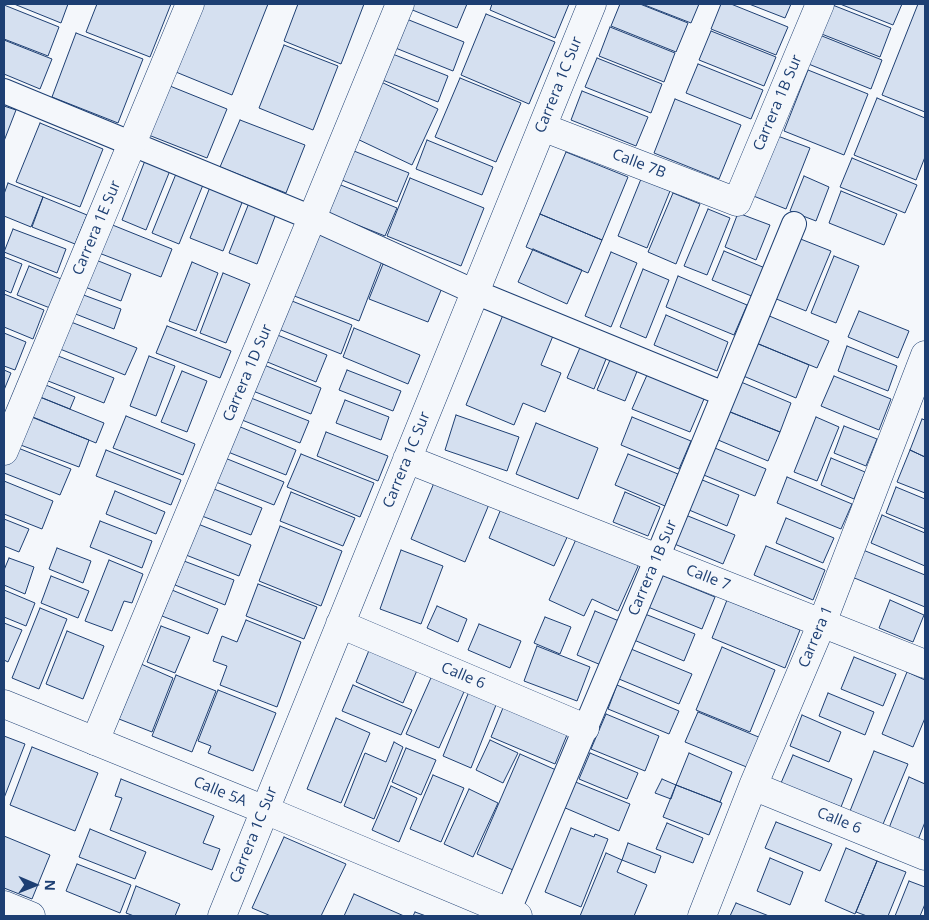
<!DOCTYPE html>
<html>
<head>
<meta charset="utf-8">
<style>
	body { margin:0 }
	#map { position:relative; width:929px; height:920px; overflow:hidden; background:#f4f7fb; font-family:"Open Sans",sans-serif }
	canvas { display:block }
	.frame { position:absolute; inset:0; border:5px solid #1d3f73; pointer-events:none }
	.north { position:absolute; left:10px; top:860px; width:50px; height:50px; -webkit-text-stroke:4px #f4f7fb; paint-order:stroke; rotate:91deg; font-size:14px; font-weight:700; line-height:20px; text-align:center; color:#1d3f73 }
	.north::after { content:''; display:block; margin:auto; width:18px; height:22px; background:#1d3f73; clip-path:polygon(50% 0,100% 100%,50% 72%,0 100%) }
</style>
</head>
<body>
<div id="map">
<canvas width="929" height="920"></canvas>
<div class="frame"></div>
<div class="north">N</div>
</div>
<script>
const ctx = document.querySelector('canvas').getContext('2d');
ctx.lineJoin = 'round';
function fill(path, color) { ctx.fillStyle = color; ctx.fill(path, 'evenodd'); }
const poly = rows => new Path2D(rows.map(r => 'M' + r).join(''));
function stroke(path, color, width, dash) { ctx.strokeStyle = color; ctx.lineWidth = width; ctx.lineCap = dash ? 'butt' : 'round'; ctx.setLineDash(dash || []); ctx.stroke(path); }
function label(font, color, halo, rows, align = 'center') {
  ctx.font = font + ' "Open Sans",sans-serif'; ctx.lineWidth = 4; ctx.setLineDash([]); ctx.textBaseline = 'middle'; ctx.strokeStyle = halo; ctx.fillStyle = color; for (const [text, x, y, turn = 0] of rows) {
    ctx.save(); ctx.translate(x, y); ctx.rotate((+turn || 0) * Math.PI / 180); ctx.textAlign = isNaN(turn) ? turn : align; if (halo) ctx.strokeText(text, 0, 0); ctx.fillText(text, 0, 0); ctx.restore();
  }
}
const building = poly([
	[14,4,68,4,61,23,14,4],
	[97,4,171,4,150,57,86,32,97,4],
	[198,4,268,4,232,95,171,70,198,4],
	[298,4,364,4,341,64,284,41,298,4],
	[412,4,467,4,457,28,410,9,412,4],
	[492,4,569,4,555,38,490,10,492,4],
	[620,4,640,4,688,23,676,52,611,26,620,4],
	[642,4,699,4,691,23,642,4],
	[721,4,731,4,788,27,776,55,711,29,721,4],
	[749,4,791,4,785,18,749,4],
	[830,4,891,28,880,57,814,31,830,4],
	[840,4,902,4,893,25,840,4],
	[918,4,925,4,925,112,882,95,918,4],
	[4,5,59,27,48,56,4,39,4,5],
	[486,14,555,42,529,104,461,75,486,14],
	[399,16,464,42,453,71,388,45,399,16],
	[610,27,675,53,664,82,599,56,610,27],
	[711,31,776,57,764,86,699,60,711,31],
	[76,33,143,59,118,123,52,97,76,33],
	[817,34,882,60,871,89,806,63,817,34],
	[4,40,52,59,40,89,4,74,4,40],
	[284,45,338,66,313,130,259,108,284,45],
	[385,51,448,76,438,102,375,77,385,51],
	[597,58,662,84,651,113,585,87,597,58],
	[698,64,763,90,751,119,686,93,698,64],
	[808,70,868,94,844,155,784,131,808,70],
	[460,78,521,103,496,162,435,137,460,78],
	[379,81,438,109,412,165,353,137,379,81],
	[165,84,227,109,207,158,146,134,165,84],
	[582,91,648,117,636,146,571,120,582,91],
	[877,98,925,118,925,157,916,180,854,155,877,98],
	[675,99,741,125,719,179,654,153,675,99],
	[4,106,16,110,4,141,4,106],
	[240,120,305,145,286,193,220,167,240,120],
	[40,123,103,149,80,207,16,182,40,123],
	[775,135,810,148,786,209,751,195,775,135],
	[427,140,493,167,482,195,416,169,427,140],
	[344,147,409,173,397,202,332,176,344,147],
	[566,152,628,177,602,240,540,214,566,152],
	[146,158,171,168,146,230,122,220,146,158],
	[852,158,917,185,905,213,840,187,852,158],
	[178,169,205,180,179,244,152,233,178,169],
	[804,176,829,187,816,221,790,211,804,176],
	[410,178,484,208,461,266,387,236,410,178],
	[641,179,670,191,647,248,618,236,641,179],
	[331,181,397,208,385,236,320,210,331,181],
	[212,182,245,195,223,251,190,238,212,182],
	[8,183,43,197,31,227,4,216,4,194,8,183],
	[841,191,897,214,884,245,829,223,841,191],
	[673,193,700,204,676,264,648,252,673,193],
	[43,197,87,215,75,244,32,227,43,197],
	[249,203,276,214,257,264,229,253,249,203],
	[708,209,730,218,707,275,684,266,708,209],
	[738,213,770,225,756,260,725,247,738,213],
	[540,214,602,240,588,273,526,247,540,214],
	[110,224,172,249,161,277,99,253,110,224],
	[310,227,384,256,359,321,284,292,310,227],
	[13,229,66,249,57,273,4,252,13,229],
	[798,238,831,251,806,311,774,298,798,238],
	[533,249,582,270,567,304,518,282,533,249],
	[724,251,765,268,754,297,712,280,724,251],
	[611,252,637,263,611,327,585,316,611,252],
	[834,256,859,266,836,323,811,313,834,256],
	[4,257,22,264,11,293,4,290,4,257],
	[96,260,131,274,121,301,85,287,96,260],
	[192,262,218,273,196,331,169,321,192,262],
	[383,264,442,288,428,322,369,299,383,264],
	[29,266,61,279,50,308,17,295,29,266],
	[643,269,669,280,646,338,620,327,643,269],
	[223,273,250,284,226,343,200,333,223,273],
	[678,276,747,305,734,335,666,307,678,276],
	[4,294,44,310,33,339,4,327,4,294],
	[81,294,121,309,114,329,73,313,81,294],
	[287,299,352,325,341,354,276,328,287,299],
	[505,310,555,331,541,365,561,373,545,412,523,403,514,425,466,405,505,310],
	[859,311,909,331,898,358,848,337,859,311],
	[666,315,728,342,717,371,654,345,666,315],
	[767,315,829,341,817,368,756,343,767,315],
	[71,322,137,348,125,375,60,349,71,322],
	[167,326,231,351,220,378,156,353,167,326],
	[354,328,420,355,408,384,343,357,354,328],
	[4,333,26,342,15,370,4,366,4,333],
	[275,334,327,355,316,382,265,361,275,334],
	[754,342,809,365,796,398,741,375,754,342],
	[582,343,608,354,594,389,567,378,582,343],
	[847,346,897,366,888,391,838,371,847,346],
	[48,352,114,378,104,403,38,377,48,352],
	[613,353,640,364,625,401,597,390,613,353],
	[149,356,175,366,156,416,130,406,149,356],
	[264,365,321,388,311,414,253,391,264,365],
	[4,370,11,373,4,390,4,370],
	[347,370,401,391,393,411,339,390,347,370],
	[182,371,207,381,187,432,161,422,182,371],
	[647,375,704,399,690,432,632,409,647,375],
	[834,376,891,399,879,430,821,406,834,376],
	[36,381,75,397,70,409,30,393,36,381],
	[741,382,791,403,780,432,730,412,741,382],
	[35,395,104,423,96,443,28,415,35,395],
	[251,398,309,421,300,443,242,420,251,398],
	[345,400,389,417,381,440,336,423,345,400],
	[723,409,780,432,768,461,711,437,723,409],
	[456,415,519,437,507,471,445,450,456,415],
	[29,416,89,440,79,467,18,444,29,416],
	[126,416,195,444,183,475,113,448,126,416],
	[632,417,691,441,679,469,621,445,632,417],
	[816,417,839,427,817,481,794,472,816,417],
	[922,419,925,420,925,457,910,450,922,419],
	[536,423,598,448,578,499,516,474,536,423],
	[238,426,296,450,286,475,228,452,238,426],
	[844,426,877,439,866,466,834,453,844,426],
	[326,432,388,456,378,481,317,456,326,432],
	[8,444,71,469,60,495,4,473,4,454,8,444],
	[705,444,766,469,755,496,694,471,705,444],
	[106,450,181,480,171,505,96,476,106,450],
	[910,450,925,457,925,493,897,482,910,450],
	[301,454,374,483,360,517,287,487,301,454],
	[628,454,678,474,665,506,615,485,628,454],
	[225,458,284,482,274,505,216,482,225,458],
	[831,458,865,472,854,499,821,485,831,458],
	[695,477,739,495,727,526,682,507,695,477],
	[787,477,852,504,841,529,777,503,787,477],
	[436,478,490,502,465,562,411,539,436,478],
	[4,481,53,501,42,529,4,514,4,481],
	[896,487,925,499,925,529,886,513,896,487],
	[214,489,262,508,251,535,202,516,214,489],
	[115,491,165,512,156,534,106,514,115,491],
	[291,492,355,518,343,546,280,521,291,492],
	[625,492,660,507,648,536,613,522,625,492],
	[503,504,569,533,554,566,489,538,503,504],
	[683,514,735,535,723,564,672,543,683,514],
	[882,515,925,533,925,566,871,543,882,515],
	[786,518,834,538,823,563,776,543,786,518],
	[4,519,29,529,19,552,4,546,4,519],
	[100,521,152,541,142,568,90,547,100,521],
	[198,524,251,545,239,576,186,555,198,524],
	[280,526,342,551,321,606,259,581,280,526],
	[577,537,639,564,618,611,592,599,584,616,549,600,577,537],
	[766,546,825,570,813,600,754,575,766,546],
	[57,548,91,561,83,583,49,569,57,548],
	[401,550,443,566,421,624,380,609,401,550],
	[863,550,925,575,925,607,852,577,863,550],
	[9,558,34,567,25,594,4,585,4,570,9,558],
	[109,560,143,574,132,603,124,601,112,631,85,621,109,560],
	[184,561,234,580,225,605,175,585,184,561],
	[661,575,715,597,702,629,648,607,661,575],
	[51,576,89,591,78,618,41,603,51,576],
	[258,584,317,607,304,639,246,616,258,584],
	[4,590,35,603,26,626,4,617,4,590],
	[172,590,218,609,208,634,162,616,172,590],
	[727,600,800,630,785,668,712,638,727,600],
	[890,600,924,615,913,642,879,628,890,600],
	[437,606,467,619,458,642,427,628,437,606],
	[40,608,67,619,39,689,12,678,40,608],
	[595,611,619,621,601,665,577,655,595,611],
	[645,614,695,634,684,661,634,640,645,614],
	[545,617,571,627,560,654,534,643,545,617],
	[246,620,301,642,277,707,220,685,227,666,213,661,222,636,237,642,246,620],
	[4,623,22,630,8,662,4,660,4,623],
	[479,624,521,641,510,668,468,650,479,624],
	[161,626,190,637,175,673,147,662,161,626],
	[67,631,104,646,83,699,46,684,67,631],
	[537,646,590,667,577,701,524,681,537,646],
	[722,647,775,670,750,732,696,710,722,647],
	[370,648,418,668,403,703,356,682,370,648],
	[631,649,692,674,679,704,619,679,631,649],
	[854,657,896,674,883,706,841,689,854,657],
	[141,664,173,678,152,732,119,719,141,664],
	[434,671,467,685,439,748,406,734,434,671],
	[907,672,925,680,925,718,913,747,882,734,907,672],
	[176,675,216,691,192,752,152,736,176,675],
	[353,685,412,710,401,735,342,711,353,685],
	[617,685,679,711,669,734,608,709,617,685],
	[470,689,498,700,471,768,443,756,470,689],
	[218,690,276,713,253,771,208,753,211,746,198,741,218,690],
	[828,693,874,712,865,735,819,716,828,693],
	[505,703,569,730,555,764,491,737,505,703],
	[698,712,761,738,749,768,685,742,698,712],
	[606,714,659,736,645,771,591,749,606,714],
	[802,715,841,732,829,762,790,746,802,715],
	[336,718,370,733,341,803,307,789,336,718],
	[4,736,25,744,4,798,4,736],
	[490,740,518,753,503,783,476,770,490,740],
	[394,742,403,747,374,819,344,806,365,753,386,762,394,742],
	[32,747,98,773,75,831,10,805,32,747],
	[406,748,436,760,421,795,392,782,406,748],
	[874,751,908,764,881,829,848,816,874,751],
	[590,753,638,773,627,799,579,779,590,753],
	[689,753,732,772,720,802,676,785,689,753],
	[520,754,556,770,513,870,477,854,520,754],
	[793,755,852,779,841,807,781,783,793,755],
	[433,775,464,788,441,842,410,829,433,775],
	[909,777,925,784,925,822,918,840,889,828,909,777],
	[121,779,214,816,203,843,220,849,212,870,110,830,122,798,115,796,121,779],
	[662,779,676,785,671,799,655,793,662,779],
	[573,781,630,804,619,831,563,807,573,781],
	[676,785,722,803,709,835,663,817,676,785],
	[391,786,417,798,399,842,372,830,391,786],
	[469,789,498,803,473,857,444,844,469,789],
	[776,822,832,844,820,871,765,848,776,822],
	[667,823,703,838,693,863,656,849,667,823],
	[571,828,594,837,595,834,608,839,581,907,545,892,571,828],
	[90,829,146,852,135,879,79,857,90,829],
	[4,836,50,855,32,899,4,888,4,836],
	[284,837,346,864,321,916,271,916,252,908,284,837],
	[628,843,661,856,655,873,622,860,628,843],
	[846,848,877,861,855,914,825,901,846,848],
	[606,853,622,860,617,872,647,885,634,916,580,916,606,853],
	[770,858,803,872,790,905,757,891,770,858],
	[877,861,906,872,888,916,867,916,856,912,877,861],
	[77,864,131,885,120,913,66,891,77,864],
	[909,881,925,887,925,904,920,916,895,916,909,881],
	[136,886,180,904,175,916,134,916,126,913,136,886],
	[354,894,404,916,344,916,354,894],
	[736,903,769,916,730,916,736,903],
	[415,912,426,916,413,916,415,912]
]);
const pedestrian = poly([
	[4,91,312,218,475,292,724,394],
	[508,912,657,558,794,224]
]);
const minor = poly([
	[542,127,737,202,820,4],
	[4,451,190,4],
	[407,459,925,664],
	[340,624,585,728],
	[95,741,312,218,400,4],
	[753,786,925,856],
	[4,905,31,916],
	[518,916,265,810,592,4],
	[702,916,753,786,822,623,925,355]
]);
const tertiary = poly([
	[4,704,265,810,222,916]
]);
const streetNames = [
	["Carrera 1C Sur",559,85,-68],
	["Carrera 1B Sur",778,103,-67],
	["Calle 7B",639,164,21],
	["Carrera 1E Sur",97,228,-67],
	["Carrera 1D Sur",248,373,-67],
	["Carrera 1C Sur",407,460,-68],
	["Carrera 1B Sur",653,568,-67],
	["Calle 7",708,578,21],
	["Carrera 1",816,637,-67],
	["Calle 6",463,676,23],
	["Calle 5A",220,792,22],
	["Calle 6",839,821,22],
	["Carrera 1C Sur",254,835,-68]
];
fill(building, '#d5e0f0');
stroke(building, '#1d3f73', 1);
stroke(pedestrian, '#1d3f73', 26);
stroke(minor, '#1d3f73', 29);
stroke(tertiary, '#1d3f73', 29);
stroke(pedestrian, '#f4f7fb', 24);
stroke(minor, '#f4f7fb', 28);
stroke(tertiary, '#f4f7fb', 28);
label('15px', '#1d3f73', '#f4f7fb', streetNames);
</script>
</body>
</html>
